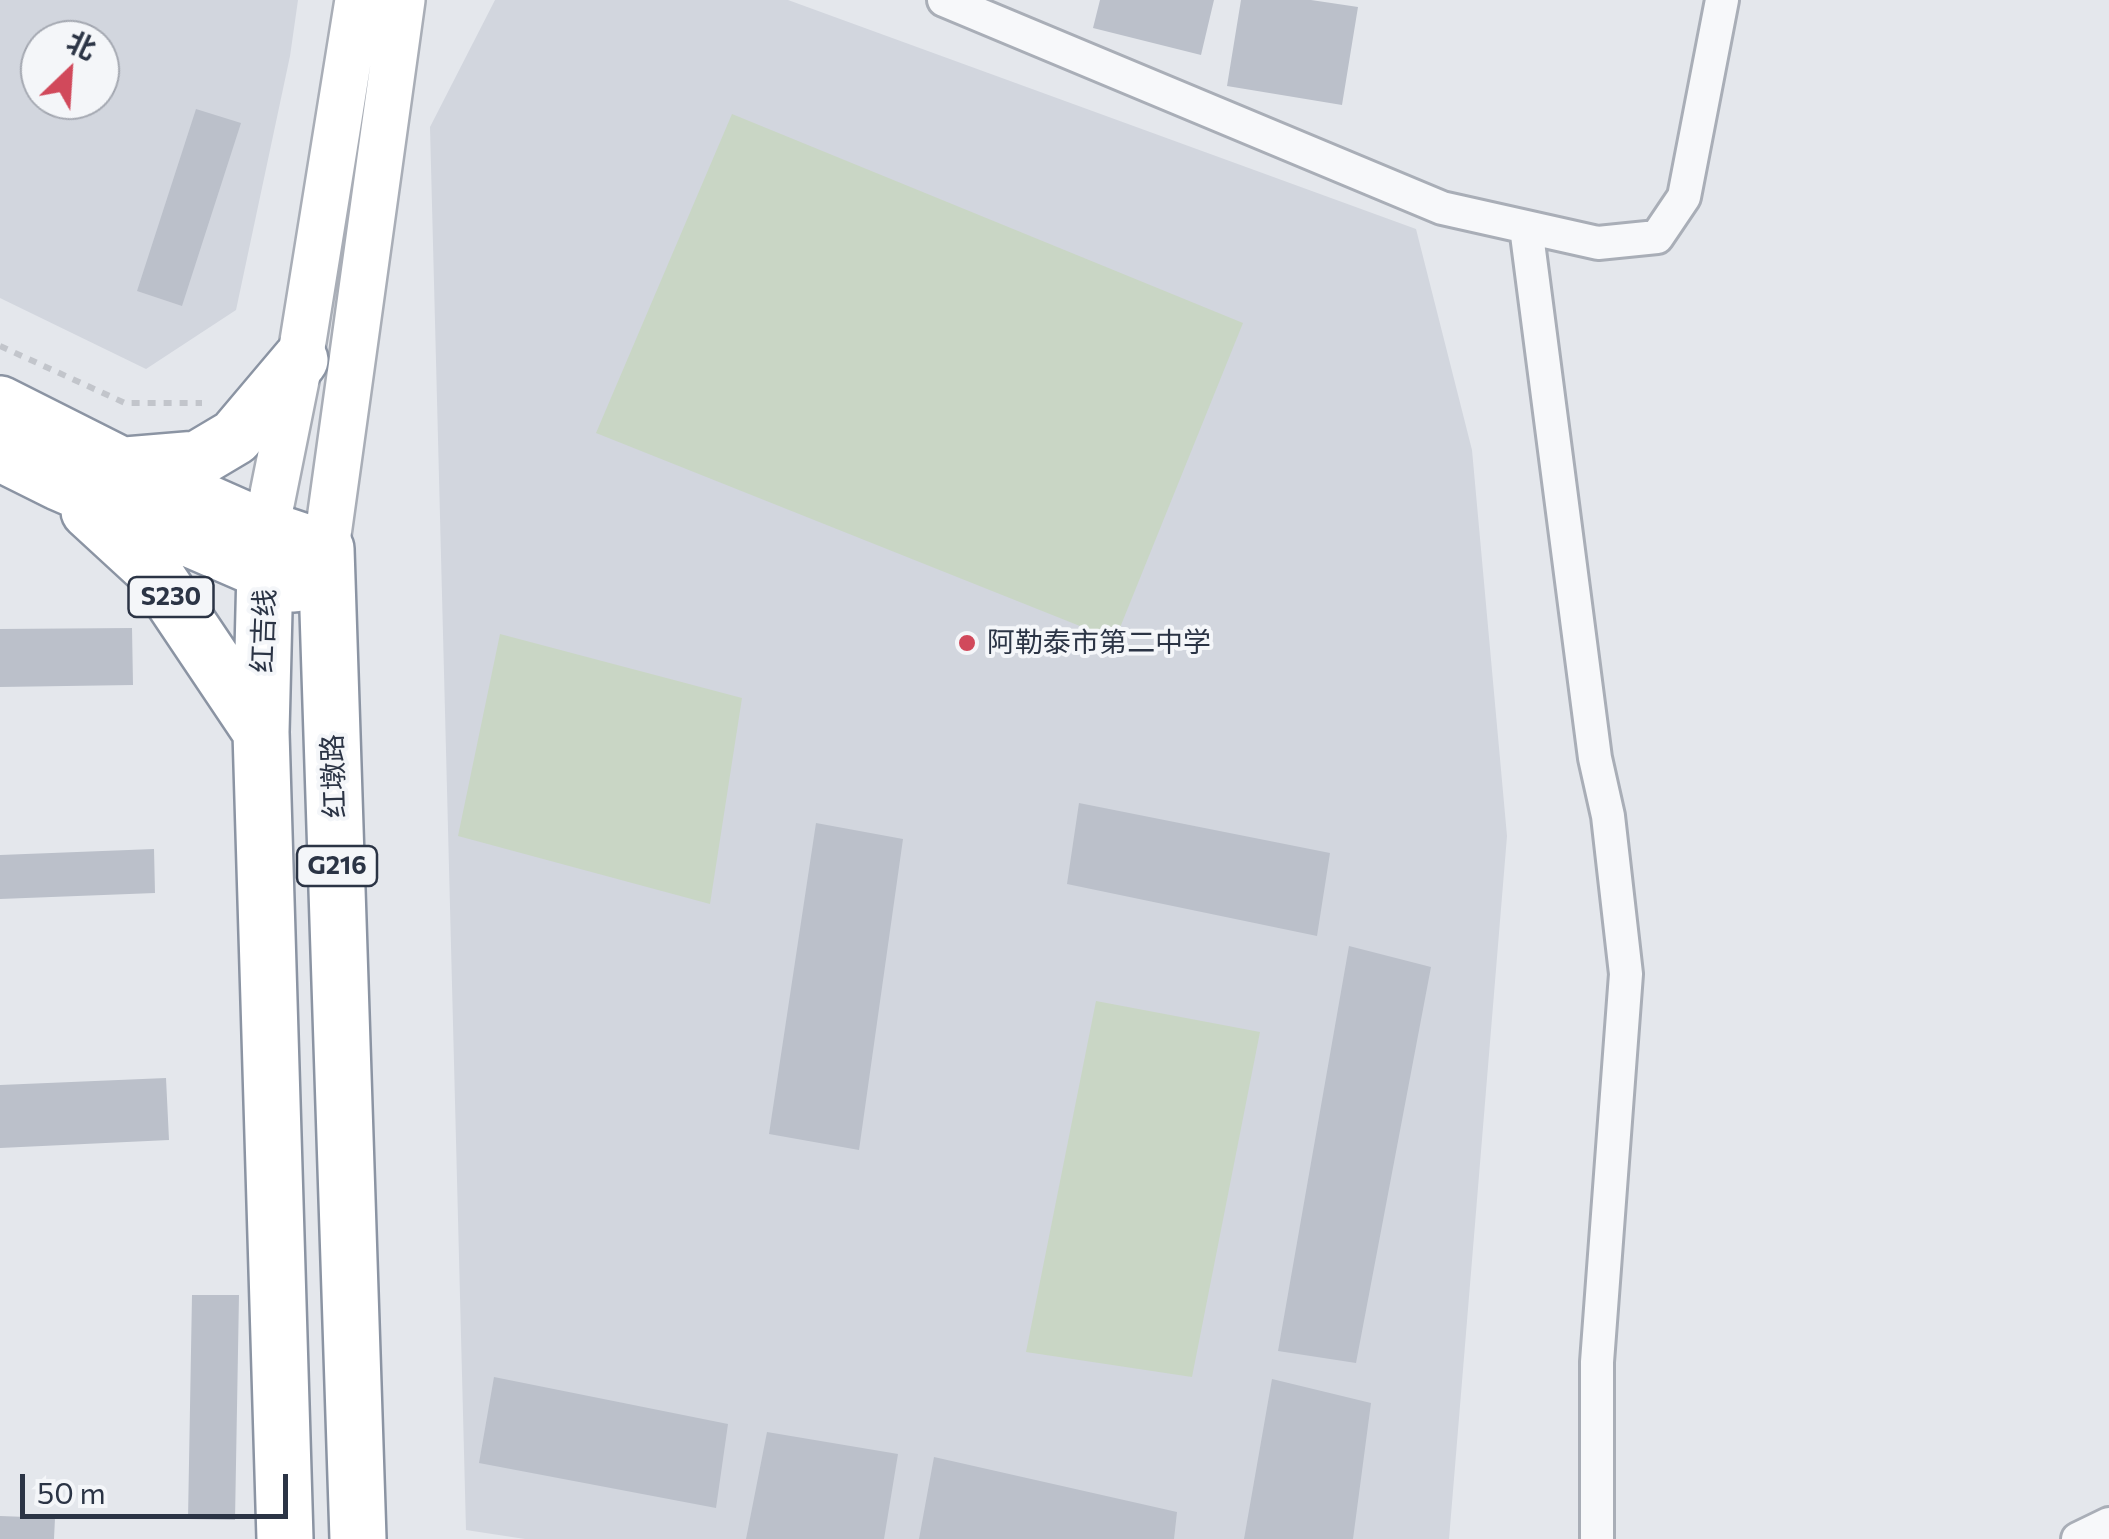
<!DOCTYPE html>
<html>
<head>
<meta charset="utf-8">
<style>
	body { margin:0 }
	#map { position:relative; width:2109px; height:1539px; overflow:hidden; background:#e4e7ec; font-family:Commissioner,"Noto Sans SC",sans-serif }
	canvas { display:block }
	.north { position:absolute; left:20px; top:20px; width:100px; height:100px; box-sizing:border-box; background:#f4f6f9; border:2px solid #a4a8b1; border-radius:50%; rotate:25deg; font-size:28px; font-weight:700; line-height:40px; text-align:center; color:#2b3445 }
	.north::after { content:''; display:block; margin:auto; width:35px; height:45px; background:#d1495b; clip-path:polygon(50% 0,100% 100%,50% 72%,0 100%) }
	.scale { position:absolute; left:20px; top:1474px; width:268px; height:45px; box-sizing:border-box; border:5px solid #2b3445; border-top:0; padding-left:12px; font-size:30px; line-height:35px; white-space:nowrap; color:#2b3445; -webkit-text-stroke:8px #f4f6f9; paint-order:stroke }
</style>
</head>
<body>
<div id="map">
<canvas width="2109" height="1539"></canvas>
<div class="north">北</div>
<div class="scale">50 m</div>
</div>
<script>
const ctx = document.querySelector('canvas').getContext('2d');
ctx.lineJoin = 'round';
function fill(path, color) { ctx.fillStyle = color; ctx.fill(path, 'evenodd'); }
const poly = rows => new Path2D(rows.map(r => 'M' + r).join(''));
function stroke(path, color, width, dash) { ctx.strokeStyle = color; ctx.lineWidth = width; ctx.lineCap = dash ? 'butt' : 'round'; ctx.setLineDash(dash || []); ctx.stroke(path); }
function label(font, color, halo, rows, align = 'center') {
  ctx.font = font + ' Commissioner,"Noto Sans SC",sans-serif'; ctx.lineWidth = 8; ctx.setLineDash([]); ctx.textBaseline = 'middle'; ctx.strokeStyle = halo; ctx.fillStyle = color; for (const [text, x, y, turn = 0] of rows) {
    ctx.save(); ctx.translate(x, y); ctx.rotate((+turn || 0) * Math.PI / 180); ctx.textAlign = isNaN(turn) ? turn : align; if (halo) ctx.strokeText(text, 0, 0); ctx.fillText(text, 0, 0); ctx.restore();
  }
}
const built = poly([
	[0,0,298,0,290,56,236,310,146,369,0,298],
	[40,40,100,40,100,100,40,100],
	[495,0,788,0,1416,229,1472,450,1507,836,1449,1539,525,1539,466,1530,430,127]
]);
const green = poly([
	[732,114,1243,323,1115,640,596,433],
	[500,634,742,698,710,904,458,836],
	[1096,1001,1260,1032,1192,1377,1026,1352]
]);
const building = poly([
	[1100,0,1214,0,1201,55,1093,28],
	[1241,0,1311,0,1358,7,1342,105,1227,86],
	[196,109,241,123,182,306,137,291],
	[132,628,133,685,0,687,0,629],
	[1079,803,1330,853,1317,936,1067,884],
	[816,823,903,839,859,1150,769,1134],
	[154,849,155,893,0,899,0,855],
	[1349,946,1431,967,1356,1363,1278,1351],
	[166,1078,169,1140,0,1148,0,1085],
	[192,1295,239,1295,235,1520,188,1519],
	[494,1377,728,1424,716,1508,479,1463],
	[1272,1379,1371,1403,1353,1539,1244,1539],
	[767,1432,898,1454,884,1539,746,1539],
	[934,1457,1177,1512,1174,1539,919,1539],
	[0,1516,55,1518,54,1539,0,1539]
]);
const path = poly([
	[0,346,125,403,202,403]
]);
const minor = poly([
	[944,0,1442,208,1598,243,1657,237,1684,197,1722,0],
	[1526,227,1595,758,1608,816,1626,974,1597,1362,1597,1539],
	[2078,1539,2109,1524]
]);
const secondary = poly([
	[266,529,300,360,358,0],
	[326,549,402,0]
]);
const trunk = poly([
	[0,404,121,465,266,529,326,549,358,1539],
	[0,453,58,482,294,584],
	[126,465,198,459,235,437,300,360],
	[89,511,151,568,261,732],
	[266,529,261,732,285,1539]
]);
const markers = [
	[967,643,10,"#d1495b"]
];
const shields = [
	[171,597,85],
	[337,866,80]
];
const shieldNames = [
	["S230",171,597],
	["G216",337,866]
];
const streetNames = [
	["红吉线",264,631,-88],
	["红墩路",334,776,-92]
];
const poiNames = [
	["阿勒泰市第二中学",987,643]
];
fill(built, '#d2d6de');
fill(green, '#c9d6c5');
fill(building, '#bbc0ca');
stroke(minor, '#a9aeb7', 38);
stroke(secondary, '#a9aeb7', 50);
stroke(trunk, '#8b94a3', 60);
stroke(path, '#c2c5cb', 6, [8, 8]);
stroke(minor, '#f7f8fa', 32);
stroke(secondary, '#fff', 45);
stroke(trunk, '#fff', 55);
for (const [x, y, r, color] of markers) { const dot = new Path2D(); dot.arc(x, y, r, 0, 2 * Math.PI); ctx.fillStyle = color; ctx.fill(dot); stroke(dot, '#f4f6f9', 4); }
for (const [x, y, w] of shields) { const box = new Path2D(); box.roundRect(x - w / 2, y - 20, w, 40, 8); ctx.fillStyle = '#f4f6f9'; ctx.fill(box); stroke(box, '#2b3445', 2.5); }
label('bold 25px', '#2b3445', null, shieldNames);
label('28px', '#2b3445', '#f4f6f9', streetNames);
label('28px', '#2b3445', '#f4f6f9', poiNames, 'left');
</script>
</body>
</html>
